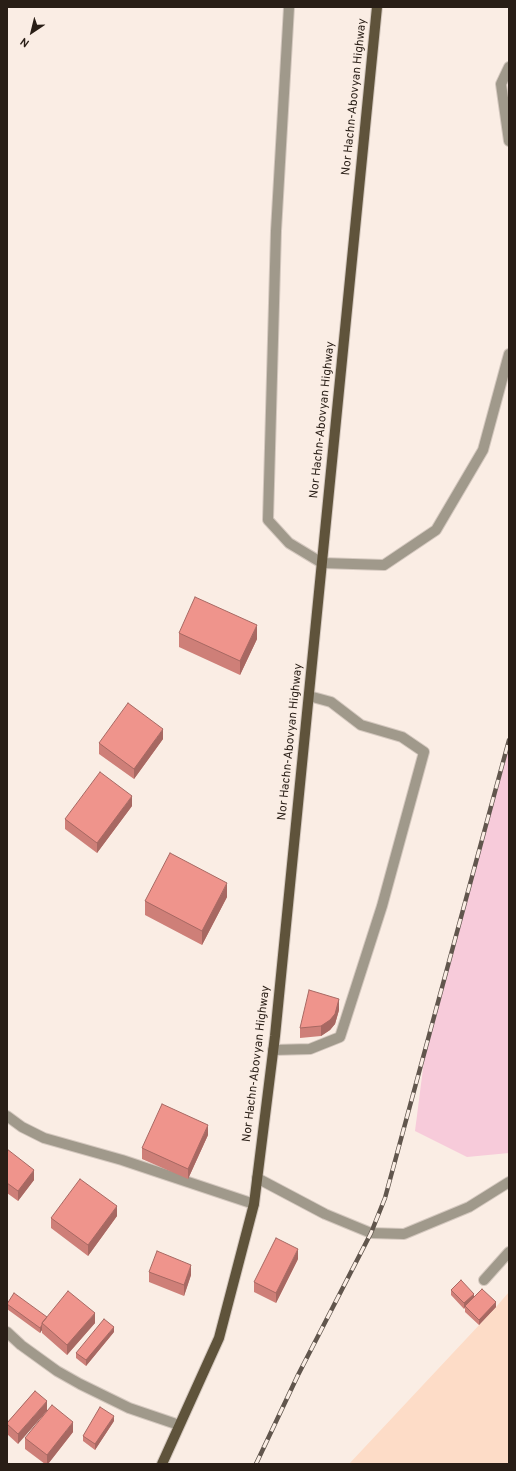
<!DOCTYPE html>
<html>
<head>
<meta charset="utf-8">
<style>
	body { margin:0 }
	#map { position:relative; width:516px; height:1471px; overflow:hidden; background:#faede4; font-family:Overpass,sans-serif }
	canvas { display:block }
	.frame { position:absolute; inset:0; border:8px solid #291e16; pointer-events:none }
	.north { position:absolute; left:12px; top:12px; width:40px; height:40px; -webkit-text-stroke:3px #faede4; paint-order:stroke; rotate:215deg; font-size:11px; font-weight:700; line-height:16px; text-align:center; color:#291e16 }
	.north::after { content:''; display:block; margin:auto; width:14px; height:18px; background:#291e16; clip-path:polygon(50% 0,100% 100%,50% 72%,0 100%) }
</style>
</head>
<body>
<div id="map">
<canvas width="516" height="1471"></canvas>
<div class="frame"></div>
<div class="north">N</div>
</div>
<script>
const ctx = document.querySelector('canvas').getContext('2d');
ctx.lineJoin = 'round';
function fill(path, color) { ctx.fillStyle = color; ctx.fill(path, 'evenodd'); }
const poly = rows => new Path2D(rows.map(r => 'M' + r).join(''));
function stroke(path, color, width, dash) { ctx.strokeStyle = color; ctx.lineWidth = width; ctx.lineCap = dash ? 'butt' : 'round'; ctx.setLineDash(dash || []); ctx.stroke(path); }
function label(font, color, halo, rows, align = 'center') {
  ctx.font = font + ' Overpass,sans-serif'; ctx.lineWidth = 3; ctx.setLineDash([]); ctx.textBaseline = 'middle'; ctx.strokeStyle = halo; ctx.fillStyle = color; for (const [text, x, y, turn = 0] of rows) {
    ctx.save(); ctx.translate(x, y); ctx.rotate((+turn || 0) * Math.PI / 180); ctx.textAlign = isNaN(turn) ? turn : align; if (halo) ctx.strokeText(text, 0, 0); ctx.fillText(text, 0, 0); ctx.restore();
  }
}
const built = poly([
	[509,1292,509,1464,349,1464,496,1307]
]);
const green = poly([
	[509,737,509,1153,467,1157,415,1131,425,1053]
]);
const lane = poly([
	[289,7,276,231,268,520,289,543,322,563,384,565,436,530,483,450,509,354],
	[509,67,501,84,509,141],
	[273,1050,310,1049,340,1037,382,906,424,752,402,737,361,725,331,702,309,696]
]);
const street = poly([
	[7,1116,22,1127,44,1138,122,1160,254,1204],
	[257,1178,325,1214,371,1233,404,1234,469,1207,509,1182],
	[484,1280,509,1252],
	[7,1332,21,1345,57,1371,80,1384,129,1408,179,1425]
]);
const primary = poly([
	[162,1464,219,1338,254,1204,275,1036,377,7]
]);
const rail = poly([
	[256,1464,298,1375,371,1233,385,1198,509,740]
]);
const wall = poly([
	[179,633,257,639,240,675,179,647],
	[163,739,134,779,99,754,99,743],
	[132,806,97,853,65,829,65,819],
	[227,897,202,945,145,915,145,901],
	[339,1010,335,1024,330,1030,321,1036,300,1038,300,1028],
	[208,1135,188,1179,142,1159,142,1148],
	[7,1149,34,1180,18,1201,7,1193],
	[117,1216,88,1256,51,1228,51,1218],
	[298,1259,276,1303,254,1292,254,1282],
	[149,1272,191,1275,184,1296,149,1282],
	[451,1290,474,1297,496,1307,479,1325,465,1312,465,1307,464,1309,451,1295],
	[7,1303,47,1317,95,1323,67,1355,42,1333,42,1330,40,1333,7,1309],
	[114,1332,86,1366,76,1358,76,1353],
	[35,1391,18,1444,7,1434,7,1423],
	[114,1421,95,1450,83,1441,83,1436],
	[73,1432,48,1464,45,1464,25,1449,25,1438]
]);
const shadedWall = poly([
	[257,625,257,639,240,675,240,661],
	[163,729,163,739,134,779,134,769],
	[132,796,132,806,97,853,97,843],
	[227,883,227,897,202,945,202,931],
	[339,999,339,1010,335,1024,330,1030,321,1036,321,1026],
	[208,1125,208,1135,188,1179,188,1169],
	[34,1170,34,1180,18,1201,18,1191],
	[117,1206,117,1216,88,1256,88,1245],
	[298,1249,298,1259,276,1303,276,1293],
	[191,1265,191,1275,184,1296,184,1285],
	[474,1294,474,1299,465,1306,465,1307,464,1309,464,1303],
	[496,1302,496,1307,479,1325,479,1320],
	[95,1313,95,1323,67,1355,67,1345],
	[42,1325,42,1330,40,1333,40,1328],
	[114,1327,114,1332,86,1366,86,1360],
	[47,1401,47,1411,18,1444,18,1434],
	[114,1416,114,1421,95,1450,95,1444],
	[73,1422,73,1432,48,1464,47,1464,47,1455]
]);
const building = poly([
	[195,597,257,625,240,661,179,633,195,597],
	[128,703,163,729,134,769,99,743,128,703],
	[100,772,132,796,97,843,65,819,100,772],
	[170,853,227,883,202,931,145,901,170,853],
	[309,990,339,999,335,1014,330,1020,321,1026,300,1028,309,990],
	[162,1104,208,1125,188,1169,142,1148,162,1104],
	[7,1149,34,1170,18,1191,7,1183,7,1149],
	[80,1179,117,1206,88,1245,51,1218,80,1179],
	[276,1238,298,1249,276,1293,254,1282,276,1238],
	[157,1251,191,1265,184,1285,149,1272,157,1251],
	[461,1280,474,1294,464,1303,451,1290,461,1280],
	[482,1289,496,1302,479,1320,465,1306,482,1289],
	[68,1291,95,1313,67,1345,42,1323,68,1291],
	[14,1293,47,1317,42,1323,42,1325,40,1328,7,1304,14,1293],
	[104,1319,114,1327,86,1360,76,1353,104,1319],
	[35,1391,47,1401,18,1434,7,1424,7,1423,35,1391],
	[52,1405,73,1422,47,1455,25,1438,52,1405],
	[100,1407,114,1416,95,1444,83,1436,100,1407]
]);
const streetNames = [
	["Nor Hachn-Abovyan Highway",355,97,-84],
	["Nor Hachn-Abovyan Highway",323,420,-84],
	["Nor Hachn-Abovyan Highway",291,742,-84],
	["Nor Hachn-Abovyan Highway",257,1064,-83]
];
fill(built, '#fddcc7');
fill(green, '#f7cbda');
stroke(lane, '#d4c8bf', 12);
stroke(street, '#d4c8bf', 12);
stroke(primary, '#d4c8bf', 12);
stroke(lane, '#a0998b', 10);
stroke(street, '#a0998b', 10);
stroke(primary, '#5f533b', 10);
stroke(rail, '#61564d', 4.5);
stroke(rail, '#faede4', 3, [9]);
fill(wall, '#ce7f78');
fill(shadedWall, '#a76862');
fill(building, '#ef948c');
stroke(building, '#a76862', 1);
label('12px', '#291e16', '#faede4', streetNames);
</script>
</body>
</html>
